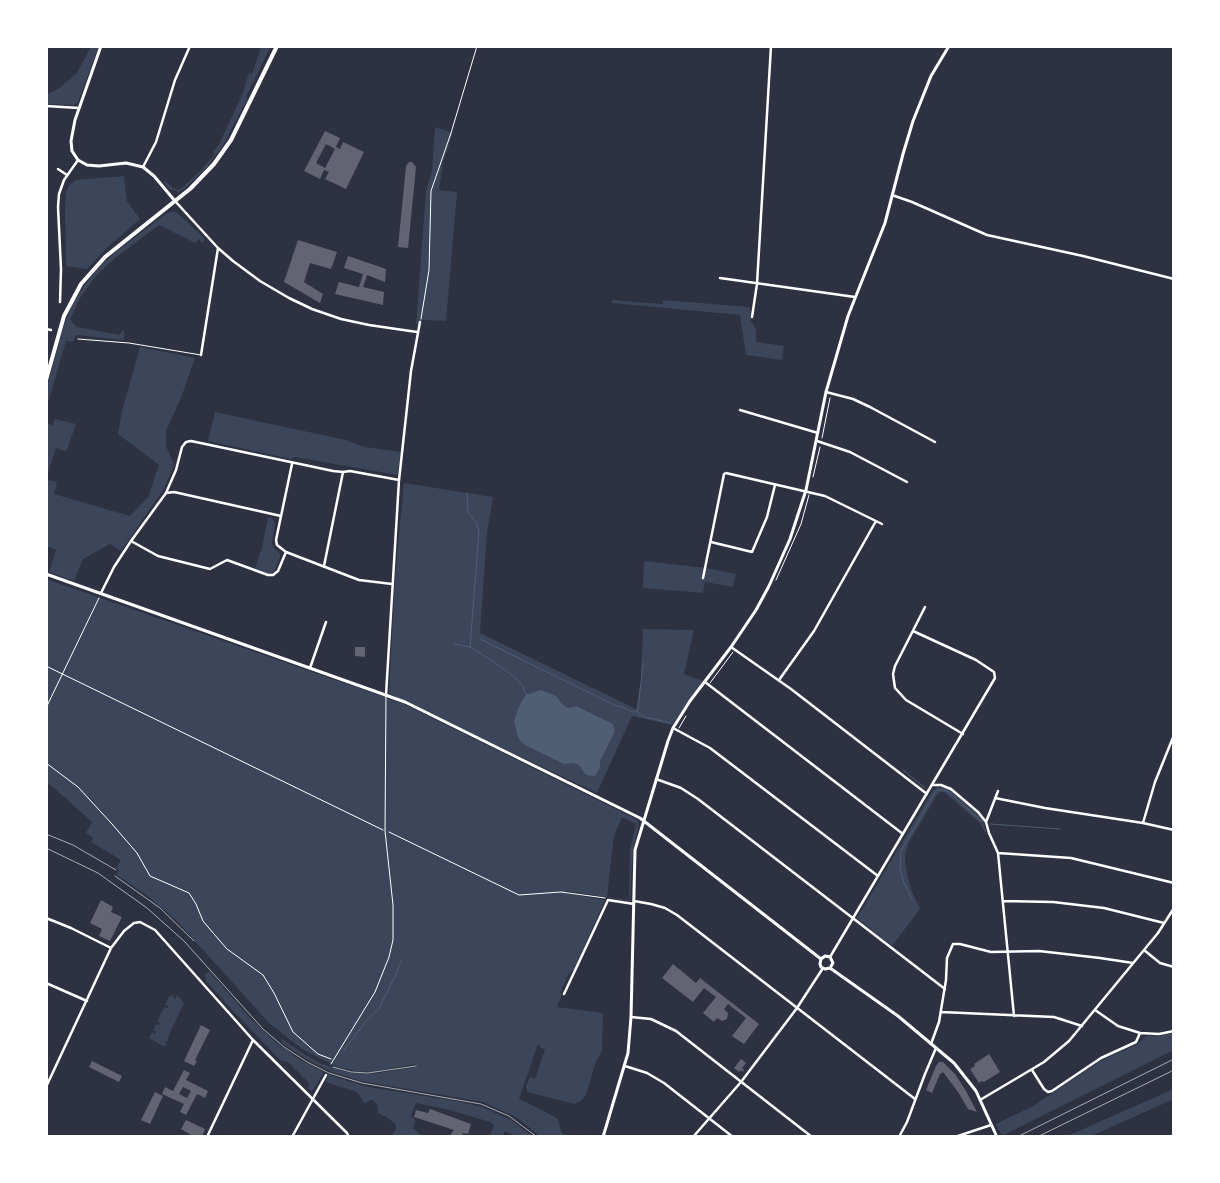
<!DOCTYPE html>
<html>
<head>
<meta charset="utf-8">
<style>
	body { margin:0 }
	#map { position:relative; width:1220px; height:1183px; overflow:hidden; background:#2d3142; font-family:"Crimson Pro",serif }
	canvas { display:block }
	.frame { position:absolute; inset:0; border:48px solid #fff; pointer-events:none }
</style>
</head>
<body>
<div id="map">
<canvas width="1220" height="1183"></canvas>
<div class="frame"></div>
</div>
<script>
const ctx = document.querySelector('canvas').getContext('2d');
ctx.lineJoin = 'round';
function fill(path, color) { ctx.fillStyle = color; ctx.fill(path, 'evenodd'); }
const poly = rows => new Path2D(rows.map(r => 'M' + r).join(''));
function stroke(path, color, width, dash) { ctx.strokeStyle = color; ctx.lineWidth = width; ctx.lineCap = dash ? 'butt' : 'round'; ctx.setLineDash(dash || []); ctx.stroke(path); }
const green = poly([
	[91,46,99,46,78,102,74,105,46,104,46,95,58,89,77,73],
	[258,46,271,46,246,97,248,98,222,147,207,167,184,189,179,192,169,189,164,183,164,180,173,188,179,190,182,188,202,169,215,154,213,152,219,144,242,95,249,73,252,74,261,48],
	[435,127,453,133,443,162,439,190,457,192,446,321,423,320,416,325,426,191,432,171],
	[124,176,127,201,140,219,108,247,87,269,66,266,65,208,66,192,69,185,76,180],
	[174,211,182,217,204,238,204,241,202,243,199,239,195,243,159,225,115,258,95,277,80,298,70,320,77,327,119,335,124,329,124,340,76,335,73,342,66,341,49,400,46,398,46,390,64,325,74,301,84,286,100,266,114,253,167,213],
	[612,300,663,304,663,300,750,307,751,321,756,330,756,342,784,346,782,360,746,355,740,315,612,303],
	[140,347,195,358,181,398,166,431,166,446,174,465,164,489,121,551,110,544,83,559,74,581,49,572,56,550,46,546,46,479,57,482,54,494,130,516,148,497,159,465,118,434,122,411],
	[215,412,346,440,365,447,401,452,397,475,295,457,291,459,208,441],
	[55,419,76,424,67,449,65,451,56,448,48,473,46,474,46,423,53,425],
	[404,483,493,497,487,532,480,633,636,709,641,680,643,629,694,630,684,674,703,681,672,725,632,716,597,793,389,694,395,577],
	[268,518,272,518,275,523,272,543,274,549,280,553,280,557,274,572,269,574,255,568,262,548],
	[644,561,706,568,736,574,733,587,705,582,703,593,643,588],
	[46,579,404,704,638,820,639,825,633,849,630,901,566,891,565,893,605,900,574,969,568,975,560,993,562,994,557,1007,603,1013,602,1051,596,1061,586,1095,581,1101,574,1104,527,1092,526,1087,530,1077,535,1079,545,1049,541,1048,538,1044,519,1099,542,1110,558,1119,561,1132,566,1137,541,1137,516,1117,483,1102,361,1081,332,1072,306,1059,282,1043,281,1038,299,1051,320,1063,350,1073,373,1074,416,1067,415,1064,372,1072,355,1071,335,1066,302,1049,269,1023,176,920,149,897,117,875,119,870,116,868,121,860,91,842,93,838,86,833,92,822,53,787,46,783],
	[622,817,636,824,630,850,629,900,607,897,614,836],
	[938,787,946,788,950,790,977,814,982,818,986,831,985,833,980,823,944,792,940,792,937,795,908,844,905,854,905,863,910,887,920,909,892,946,857,918,933,790],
	[209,971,250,1018,274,1041,300,1060,324,1072,314,1089,311,1091,308,1088,309,1083,288,1062,281,1061,234,1012,206,981,205,975],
	[174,994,173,998,175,999,177,995,178,996,184,1003,168,1037,168,1041,164,1041,167,1043,165,1047,149,1038,152,1032,155,1034,156,1032,153,1030,156,1024,159,1025,160,1023,157,1022,164,1007,168,1008,169,1006,165,1005,169,997],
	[1174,1033,1174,1054,1172,1051,1002,1136,996,1124,1033,1106,1102,1060,1138,1044,1146,1036,1159,1036],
	[328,1074,350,1082,369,1087,456,1101,482,1107,511,1120,534,1137,516,1137,505,1131,502,1137,489,1137,494,1126,490,1122,450,1110,416,1103,411,1116,415,1120,415,1124,413,1128,423,1137,391,1137,396,1128,396,1125,388,1118,378,1113,377,1104,374,1101,371,1100,364,1103,357,1092,326,1082],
	[1174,1089,1174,1099,1089,1137,1065,1137]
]);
const water = poly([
	[541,690,556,696,564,706,568,708,576,706,613,724,614,729,614,733,600,761,600,767,595,776,586,775,579,765,573,763,564,764,531,748,522,743,518,737,514,721,519,706,526,695]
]);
const stream = poly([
	[467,493,468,512,477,524,479,531,470,647,491,660,516,678,522,685,526,695],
	[480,639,616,706,620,706,633,712,637,710,638,713,645,717,671,723],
	[454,644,470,647],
	[638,710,643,663],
	[903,770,925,788],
	[990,824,1060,829],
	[912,899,904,883,900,870,901,851,935,792,938,790,944,790,949,792,982,822],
	[344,1050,367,1020,378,1010,395,976,402,959]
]);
const building = poly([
	[325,131,340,138,335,149,326,144,316,163,325,168,336,147,340,149,343,142,364,152,346,189,325,179,329,172,324,170,320,179,304,171],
	[409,162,412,162,416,167,408,248,398,247,406,166],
	[298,240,337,252,331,269,310,263,304,282,323,294,320,303,284,282],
	[348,256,386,269,385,282,367,275,363,287,384,292,383,305,335,294,339,282,359,287,363,274,344,268],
	[355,647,365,647,365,657,355,656],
	[101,900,113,907,111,912,122,917,110,941,99,936,102,929,90,923],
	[673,964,696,983,700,978,759,1024,744,1044,732,1036,746,1018,728,1004,724,1009,728,1013,727,1019,722,1021,717,1018,714,1022,703,1013,716,997,704,988,693,1002,662,978],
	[201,1025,210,1030,195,1060,197,1061,194,1066,184,1061],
	[989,1054,1000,1072,984,1082,982,1081,979,1083,970,1069,975,1066,974,1064],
	[741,1059,746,1063,742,1068,744,1070,743,1072,741,1070,739,1072,734,1068],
	[92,1061,122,1076,119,1082,89,1067],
	[939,1062,943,1062,955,1074,966,1091,977,1112,968,1109,958,1092,943,1072,940,1074,932,1093,926,1090,936,1066],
	[184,1070,190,1073,186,1080,208,1091,205,1098,197,1094,186,1115,180,1112,184,1104,162,1094,165,1087,173,1091],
	[183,1087,191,1091,187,1098,179,1094],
	[155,1092,163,1096,150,1124,141,1120],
	[430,1109,471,1124,468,1134,463,1133,462,1137,449,1137,454,1130,414,1117,416,1110,428,1113],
	[186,1120,205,1129,202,1137,190,1137,191,1135,181,1129]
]);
const path = poly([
	[421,319,429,270,431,191,451,133,477,46],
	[822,438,830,398],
	[813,477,820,447],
	[776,580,801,524,809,495],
	[46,666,383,830],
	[710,683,733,652],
	[46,708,99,598],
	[679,728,686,716],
	[46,763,78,787,112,824,137,853,150,876,189,893,196,904,203,921,214,934,227,949,263,975,274,993,293,1032,318,1054,331,1059],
	[389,832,519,895,561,892,605,898]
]);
const service = poly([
	[78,339,129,343,201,355],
	[331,1064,375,992,389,957,393,940,393,905,385,831,386,696]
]);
const minor = poly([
	[1171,46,1174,47],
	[46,106,79,108],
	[143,167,156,142,175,80,190,46],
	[58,169,67,175],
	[892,195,912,202,987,235,1083,256,1174,279],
	[175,201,218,248,233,261,260,281,289,298,312,309,341,319,369,325,417,332],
	[720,278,855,297],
	[60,302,61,269,58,207,59,194,64,180,78,160],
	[752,317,757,284,771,46],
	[46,329,51,330],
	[201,355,218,248],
	[826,392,853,399,870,407,935,442],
	[740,410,818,433],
	[817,441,850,452,907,482],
	[292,464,276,540,277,545,286,552,359,580,392,584],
	[166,493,174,492,281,516],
	[131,541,158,556,210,569,227,560,268,575,273,575,278,571,286,552],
	[711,542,752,552,767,517,775,485],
	[324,566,343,472],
	[703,578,724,474,726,473,825,496,882,524],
	[101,593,114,567,131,541,166,493,176,470,182,447,186,442,191,441,333,471,343,472,350,471,399,480],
	[925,607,895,666,893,674,895,688,906,700,963,734],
	[731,647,791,689,927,794],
	[310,668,326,622],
	[779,680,814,631,876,521],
	[705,682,903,834],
	[386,695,399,480,411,371,420,322],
	[673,728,710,748,878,876],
	[656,779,681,788,698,799,945,989],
	[933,785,941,785,951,789,978,812,986,822,989,833,998,853,1014,1016],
	[995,798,1045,808,1143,823,1174,830],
	[986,822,998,791],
	[1143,823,1155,782,1174,735],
	[998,853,1071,858,1174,883],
	[634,901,651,904,665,908,677,915,915,1099],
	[1003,901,1053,902,1104,908,1164,923],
	[46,918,71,928,111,948],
	[1144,950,1160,963,1174,967],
	[830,957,995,678,994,672,976,660,913,631],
	[46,983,87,1001],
	[564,994,608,900,634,904],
	[1095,1010,1118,1026,1140,1033,1159,1034,1174,1031],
	[941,1012,1054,1017,1082,1026],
	[631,1017,651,1019,676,1031,812,1137],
	[931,1044,939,1022,946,980,947,958,953,944,960,944,991,952,1039,951,1100,958,1133,963],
	[625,1066,647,1073,664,1083,733,1137],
	[1032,1070,1044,1089,1048,1092,1052,1091,1101,1058,1136,1042,1140,1033],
	[46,1087,111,948,124,931,134,923,140,922,155,930,253,1040,347,1133,349,1137],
	[980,1100,1044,1062,1069,1041,1158,933,1174,908],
	[207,1137,253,1040],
	[292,1137,326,1075],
	[693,1137,741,1082,797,1008,823,968],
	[899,1137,907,1122,925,1074,936,1048],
	[955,1137,991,1125]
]);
const tertiary = poly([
	[101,46,75,120,71,141,72,151,78,160,87,165,99,166,126,163,143,167,154,176,175,201],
	[46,574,405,702,640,818,821,959],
	[821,959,825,956,830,957,833,963,830,968],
	[821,959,820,964,821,967,825,969,830,968],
	[830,968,898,1016,954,1063,976,1091,997,1137],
	[603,1137,628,1053,631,1017,635,850,668,741,673,728,690,701,731,647,756,610,769,586,790,539,806,490,826,392,848,316,885,223,903,154,913,121,931,76,949,46]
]);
const primary = poly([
	[46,380,64,316,81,284,105,257,190,189,214,164,231,140,277,46]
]);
const rail = poly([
	[46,834,73,845,116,870],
	[46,848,98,873,147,908,184,941,263,1029,284,1047,307,1062,329,1073,362,1083,481,1104,509,1116,537,1137],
	[115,876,160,908,194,941],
	[333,1067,351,1072,368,1073,416,1066],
	[1017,1137,1174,1059],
	[1037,1137,1174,1070]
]);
fill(green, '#3c4559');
fill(water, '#4f5d75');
stroke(stream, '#4f5d75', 1);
fill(building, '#626471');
stroke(path, '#fff', 1);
stroke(service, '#fff', 1);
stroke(minor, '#fff', 2.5);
stroke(tertiary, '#fff', 3);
stroke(primary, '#fff', 4);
stroke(rail, '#abadb3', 1);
</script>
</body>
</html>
